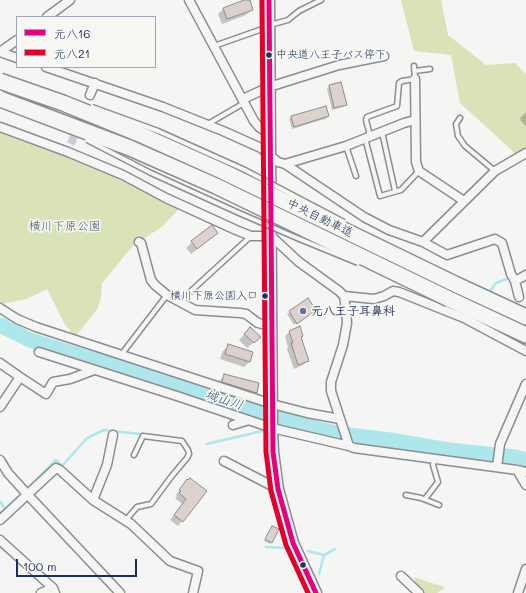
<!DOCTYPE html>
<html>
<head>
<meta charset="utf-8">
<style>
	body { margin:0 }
	#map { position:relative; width:526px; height:593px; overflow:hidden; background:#f5f5f3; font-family:Mali,"Klee One",sans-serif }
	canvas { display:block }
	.legend { position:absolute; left:16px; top:16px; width:140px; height:52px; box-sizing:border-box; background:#f6f6f2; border:1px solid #9ea6b7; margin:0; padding:5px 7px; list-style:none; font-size:12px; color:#1b2f5e }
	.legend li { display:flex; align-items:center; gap:8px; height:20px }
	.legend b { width:20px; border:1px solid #9ea6b7 }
	.scale { position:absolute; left:16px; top:559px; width:121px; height:18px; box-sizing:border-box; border:2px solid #1b2f5e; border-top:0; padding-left:5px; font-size:12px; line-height:14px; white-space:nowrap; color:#1b2f5e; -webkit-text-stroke:3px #f6f6f2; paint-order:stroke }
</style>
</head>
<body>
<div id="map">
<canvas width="526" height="593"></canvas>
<ul class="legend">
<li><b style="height:5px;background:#e5007d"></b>元八16</li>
<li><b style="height:5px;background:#e4002b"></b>元八21</li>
</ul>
<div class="scale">100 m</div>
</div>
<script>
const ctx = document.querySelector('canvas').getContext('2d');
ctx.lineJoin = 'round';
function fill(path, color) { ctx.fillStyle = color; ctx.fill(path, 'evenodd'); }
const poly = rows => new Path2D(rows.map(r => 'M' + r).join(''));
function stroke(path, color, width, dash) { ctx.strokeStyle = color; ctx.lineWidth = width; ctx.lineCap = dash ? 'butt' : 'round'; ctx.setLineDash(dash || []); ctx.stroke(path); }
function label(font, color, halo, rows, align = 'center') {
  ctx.font = font + ' Mali,"Klee One",sans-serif'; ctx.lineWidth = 3.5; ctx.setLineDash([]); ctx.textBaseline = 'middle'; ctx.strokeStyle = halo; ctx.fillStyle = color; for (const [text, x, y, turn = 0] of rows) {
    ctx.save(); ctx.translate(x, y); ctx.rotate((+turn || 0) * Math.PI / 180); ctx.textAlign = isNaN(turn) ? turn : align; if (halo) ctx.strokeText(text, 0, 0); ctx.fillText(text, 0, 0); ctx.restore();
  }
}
const green = poly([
	[401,0,441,0,448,35,486,65,515,63,526,74,526,151,518,156,460,103,451,55,414,51],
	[0,131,66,156,115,177,179,209,163,226,139,242,130,249,102,283,101,297,98,308,75,337,64,323,47,289,27,299,0,304],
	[414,577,444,587,445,588,437,593,419,593]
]);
const shadow = poly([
	[247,0,249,0,252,9,246,15,222,24,218,14,224,8],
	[340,83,346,105,343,107,332,110,327,89,329,86],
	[526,112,526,126,520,120,521,119,520,118],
	[292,116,328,116,325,119,292,129,289,119],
	[217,233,191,254,186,248,192,242],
	[315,310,294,325,287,314,290,312],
	[250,328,254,342,247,348,239,340],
	[290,332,300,338,308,360,303,365,294,369,287,349,288,347,285,336],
	[229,345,249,362,244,367,220,359,223,351],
	[225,375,258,384,256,393,250,398,217,387,219,381],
	[183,485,205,491,178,526,170,520,182,504,175,498,177,496,176,495],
	[271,529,271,542,270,544,264,541]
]);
const stream = poly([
	[518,275,526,270],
	[490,291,496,283,509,278],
	[207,444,262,431],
	[29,487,56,460,62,466,87,438,104,430,140,434],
	[0,501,5,509,19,496],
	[0,513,5,509],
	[0,546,47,588],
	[266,547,286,548],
	[308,551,324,555,319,574],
	[324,555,335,549]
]);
const river = poly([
	[0,325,30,340,65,351,165,380,302,425,341,434,390,440,449,450,515,457,526,460]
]);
const building = poly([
	[244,0,250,0,253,10,227,19,223,8,244,0],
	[341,82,347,105,334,108,329,85,341,82],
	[326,106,329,116,294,127,291,116,326,106],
	[212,225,218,233,197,249,191,241,212,225],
	[308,298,316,310,297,324,289,311,308,298],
	[300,326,303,336,301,337,309,361,298,365,291,343,293,343,289,331,300,326],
	[250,327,261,337,254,343,244,334,250,327],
	[228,344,253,352,250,362,225,354,228,344],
	[224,374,259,383,257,393,222,382,224,374],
	[190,478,207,491,183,522,174,515,186,499,179,493,181,491,179,490,187,479,188,480,190,478],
	[272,526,279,529,272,543,265,539,272,526]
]);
const minorTunnel = poly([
	[71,144,90,95]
]);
const service = poly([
	[270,25,288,20,299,11,321,0],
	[214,46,268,27],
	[415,71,430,69],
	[460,118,456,124,458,136,465,146,495,171],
	[208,124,244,103],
	[382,132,395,191],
	[370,136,366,120,367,117,397,106,399,83,402,81,415,79,414,66],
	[365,138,380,196,401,190,419,171],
	[346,146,356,176],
	[179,302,251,236],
	[121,355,167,295],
	[406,495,421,498,439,505],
	[425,499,438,482,433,465,434,459],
	[126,520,137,507,151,504,171,477,187,458,189,454,188,450,182,441,143,436,134,455]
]);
const minor = poly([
	[189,0,254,121,259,127,269,134],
	[47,17,70,0],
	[0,52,17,40],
	[0,52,17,58],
	[46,67,163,107,223,131,261,148,278,162,285,164,364,217,389,230,423,242,447,255,495,239,502,243,511,274,515,281,526,275],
	[415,79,416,162,419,171,464,201],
	[90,95,95,83],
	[243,99,269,87,339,65,384,56],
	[0,127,68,152,123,175,166,198,236,230,251,236,271,236,299,262,339,291,344,296,346,310,347,323,343,345,331,382,331,391,349,446,354,448,517,470,526,472],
	[285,164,346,146,404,123,415,120],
	[139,242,141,243,151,280,155,285,167,295,195,310,240,313,246,314,258,323,271,326],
	[423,242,495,171,526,153],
	[515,281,519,297],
	[344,296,374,299,384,296,393,291,399,292,464,318,526,351],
	[0,308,17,319,36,327,272,404,307,413,340,419],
	[39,352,180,397,272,428,349,446],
	[0,363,20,377],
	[0,407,20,377,46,394,53,382,70,379,94,370],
	[233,425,249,420],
	[0,460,8,473,27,494,120,593],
	[224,461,278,489],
	[497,467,500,444,526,384],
	[517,470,526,485],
	[93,500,107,465,113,435],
	[0,520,56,468,60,470,93,500,131,524,170,561,198,571,193,593],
	[0,540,53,588,55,593],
	[401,576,419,593],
	[41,593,53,588],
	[518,593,526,569]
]);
const tertiary = poly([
	[269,0,272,428,273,452,278,489,293,543,316,593]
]);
const motorway = poly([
	[457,285,526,317],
	[449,299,526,335]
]);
const serviceBridge = poly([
	[92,107,158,131,245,170,344,222],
	[87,140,151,173,239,213,297,238,358,263]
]);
const motorwayBridge = poly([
	[0,81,63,103,137,133,224,172,457,285],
	[0,99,130,148,216,186,449,299]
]);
const bus1 = poly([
	[269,0,273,452,278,489,293,543,316,593]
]);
const bus2 = poly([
	[262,0,266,452,271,491,286,545,308,593]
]);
const markers = [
	[269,55,3.5,"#1b2f5e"],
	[265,296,3.5,"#1b2f5e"],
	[303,311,4,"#677492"],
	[303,565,3.5,"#1b2f5e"]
];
const busNames = [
	["中央道八王子バス停下",276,55],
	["横川下原公園入口",258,296,"right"]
];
const streetNames = [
	["中央自動車道",320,218,26]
];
const parkNames = [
	["横川下原公園",65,226]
];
const poiNames = [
	["元八王子耳鼻科",311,311]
];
const waterNames = [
	["城山川",224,400,18]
];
fill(green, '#dae3b8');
fill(shadow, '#0003');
stroke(stream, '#aee7eb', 2.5);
stroke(river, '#aee7eb', 15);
fill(building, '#dcd1cc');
stroke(building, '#898d95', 1);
stroke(minorTunnel, '#c9cdd5', 8, [8, 4]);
stroke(service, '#898d95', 7);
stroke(minor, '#898d95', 11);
stroke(tertiary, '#898d95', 13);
stroke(motorway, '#898d95', 18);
stroke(service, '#f5f5f3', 4);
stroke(minor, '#f5f5f3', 8);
stroke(tertiary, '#f5f5f3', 10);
stroke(motorway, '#f5f5f3', 15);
stroke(serviceBridge, '#898d95', 7, []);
stroke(motorwayBridge, '#898d95', 18, []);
stroke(serviceBridge, '#f5f5f3', 4);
stroke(motorwayBridge, '#f5f5f3', 15);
stroke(bus1, '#e5007d', 5);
stroke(bus2, '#e4002b', 5);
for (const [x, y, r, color] of markers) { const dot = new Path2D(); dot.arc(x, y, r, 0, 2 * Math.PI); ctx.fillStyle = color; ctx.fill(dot); stroke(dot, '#f6f6f2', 1.5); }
label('11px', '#1b2f5e', '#f6f6f2', busNames, 'left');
label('12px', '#1b2f5e', '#f6f6f2', streetNames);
label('12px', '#455868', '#f6f6f2', parkNames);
label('bold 12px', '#1b2f5e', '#f6f6f2', poiNames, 'left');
label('italic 13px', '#32537a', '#f6f6f2', waterNames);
</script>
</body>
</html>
